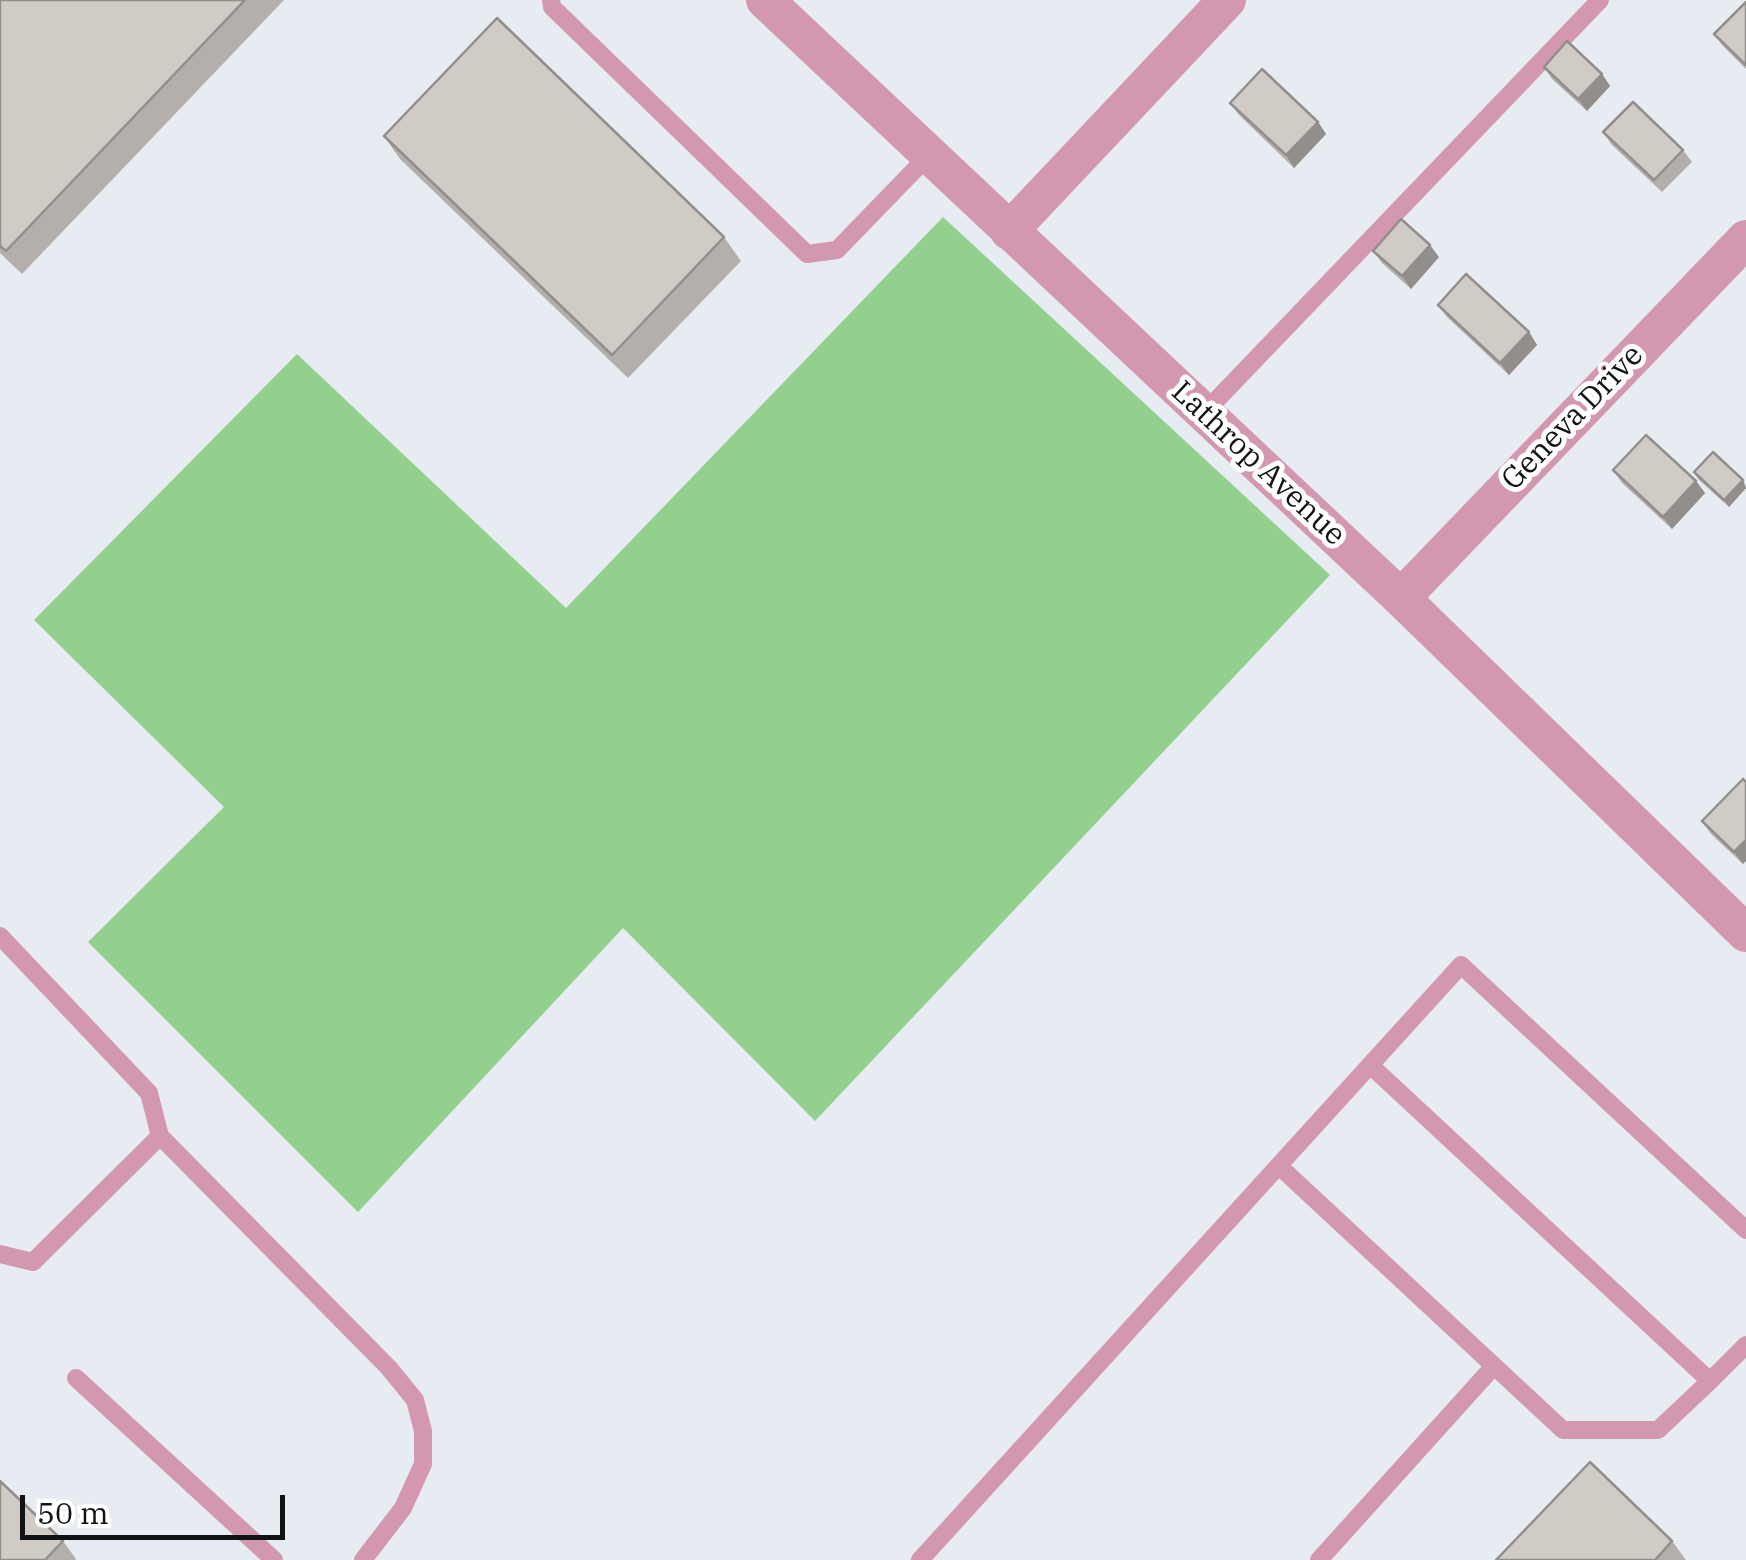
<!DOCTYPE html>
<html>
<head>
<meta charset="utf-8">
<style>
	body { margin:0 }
	#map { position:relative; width:1746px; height:1560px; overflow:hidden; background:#e6ecf1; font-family:"IBM Plex Serif",serif }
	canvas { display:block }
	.scale { position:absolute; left:20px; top:1495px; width:265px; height:45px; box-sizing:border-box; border:5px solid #101214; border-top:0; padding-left:12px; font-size:30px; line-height:35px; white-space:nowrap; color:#101214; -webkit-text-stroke:8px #fff; paint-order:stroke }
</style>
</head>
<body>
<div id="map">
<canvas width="1746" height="1560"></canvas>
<div class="scale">50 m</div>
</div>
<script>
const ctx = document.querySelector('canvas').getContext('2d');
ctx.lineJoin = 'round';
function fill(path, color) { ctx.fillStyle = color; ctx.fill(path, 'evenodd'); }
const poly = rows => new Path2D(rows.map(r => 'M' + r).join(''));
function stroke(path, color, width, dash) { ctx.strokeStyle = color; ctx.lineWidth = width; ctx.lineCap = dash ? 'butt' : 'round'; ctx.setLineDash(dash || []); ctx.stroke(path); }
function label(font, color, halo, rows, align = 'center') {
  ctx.font = font + ' "IBM Plex Serif",serif'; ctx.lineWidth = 10; ctx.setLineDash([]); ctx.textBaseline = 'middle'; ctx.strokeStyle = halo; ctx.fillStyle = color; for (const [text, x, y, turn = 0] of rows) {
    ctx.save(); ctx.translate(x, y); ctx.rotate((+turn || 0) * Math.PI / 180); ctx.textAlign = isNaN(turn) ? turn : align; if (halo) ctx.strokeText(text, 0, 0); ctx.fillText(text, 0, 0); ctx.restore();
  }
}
const forest = poly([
	[943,217,1330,575,815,1121,623,928,358,1212,88,942,224,807,34,620,297,354,566,608]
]);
const service = poly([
	[551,0,552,7,807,254,837,250,929,155],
	[1204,413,1600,0],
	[0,936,149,1093,160,1136,33,1262,0,1254],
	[1370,1065,1710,1381,1746,1345],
	[160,1136,389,1368,415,1400,423,1431,423,1464,403,1508,363,1560],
	[1279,1166,1563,1430,1658,1430,1710,1381],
	[76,1378,274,1560],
	[920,1560,1461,965,1746,1230],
	[1319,1560,1494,1366]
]);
const minor = poly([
	[765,0,1401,598,1746,933],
	[1009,231,1227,0],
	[1401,598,1746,239]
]);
const wall = poly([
	[0,0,284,0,22,274,0,253],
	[1746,2,1746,69,1723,46,1714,34],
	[1544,67,1602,74,1610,86,1587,111,1552,79],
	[1230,103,1318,122,1326,134,1294,168,1239,115],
	[1603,132,1683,150,1692,162,1662,192,1612,145],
	[384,136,724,237,741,261,628,378,400,159],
	[1373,251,1439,257,1411,289,1382,263],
	[1438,305,1529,332,1537,345,1509,375,1447,317],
	[1613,470,1696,481,1705,493,1672,529,1622,483],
	[1694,472,1743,480,1746,488,1729,507,1698,479],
	[1743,779,1743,864,1711,834,1702,821],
	[63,1541,76,1559,75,1560,0,1560],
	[1672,1541,1686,1560,1496,1560]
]);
const shadedWall = poly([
	[1602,74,1610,86,1587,111,1578,99],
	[1318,122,1326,134,1294,168,1286,155],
	[1430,245,1439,257,1411,289,1402,276],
	[1529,332,1537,345,1509,375,1500,363],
	[1743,480,1746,488,1729,507,1724,500],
	[1696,481,1705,493,1672,529,1663,517],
	[1746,840,1746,861,1743,864,1734,852]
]);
const building = poly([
	[0,0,245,0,6,251,0,246,0,0],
	[1746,2,1746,65,1714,34,1746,2],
	[497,18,724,237,612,355,384,136,497,18],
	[1567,41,1602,74,1578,99,1544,67,1567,41],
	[1262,69,1318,122,1286,155,1230,103,1262,69],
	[1633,102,1683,150,1654,180,1603,132,1633,102],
	[1401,219,1430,245,1402,276,1373,251,1401,219],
	[1466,274,1529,332,1500,363,1438,305,1466,274],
	[1646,435,1696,481,1663,517,1613,470,1646,435],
	[1713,452,1743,480,1724,500,1694,472,1713,452],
	[1743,779,1746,782,1746,840,1734,852,1702,821,1743,779],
	[1590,1462,1672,1541,1655,1560,1496,1560,1590,1462],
	[0,1481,63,1541,45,1560,0,1560,0,1481]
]);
const streetNames = [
	["Geneva Drive",1573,418,-46],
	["Lathrop Avenue",1258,464,43]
];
fill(forest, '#93cf8d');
stroke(service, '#d398b0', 18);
stroke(minor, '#d398b0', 38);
fill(wall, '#b4afaa');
fill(shadedWall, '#928e8b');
fill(building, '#d1cbc6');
stroke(building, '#928e8b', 2.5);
label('30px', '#101214', '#fff', streetNames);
</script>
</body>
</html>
